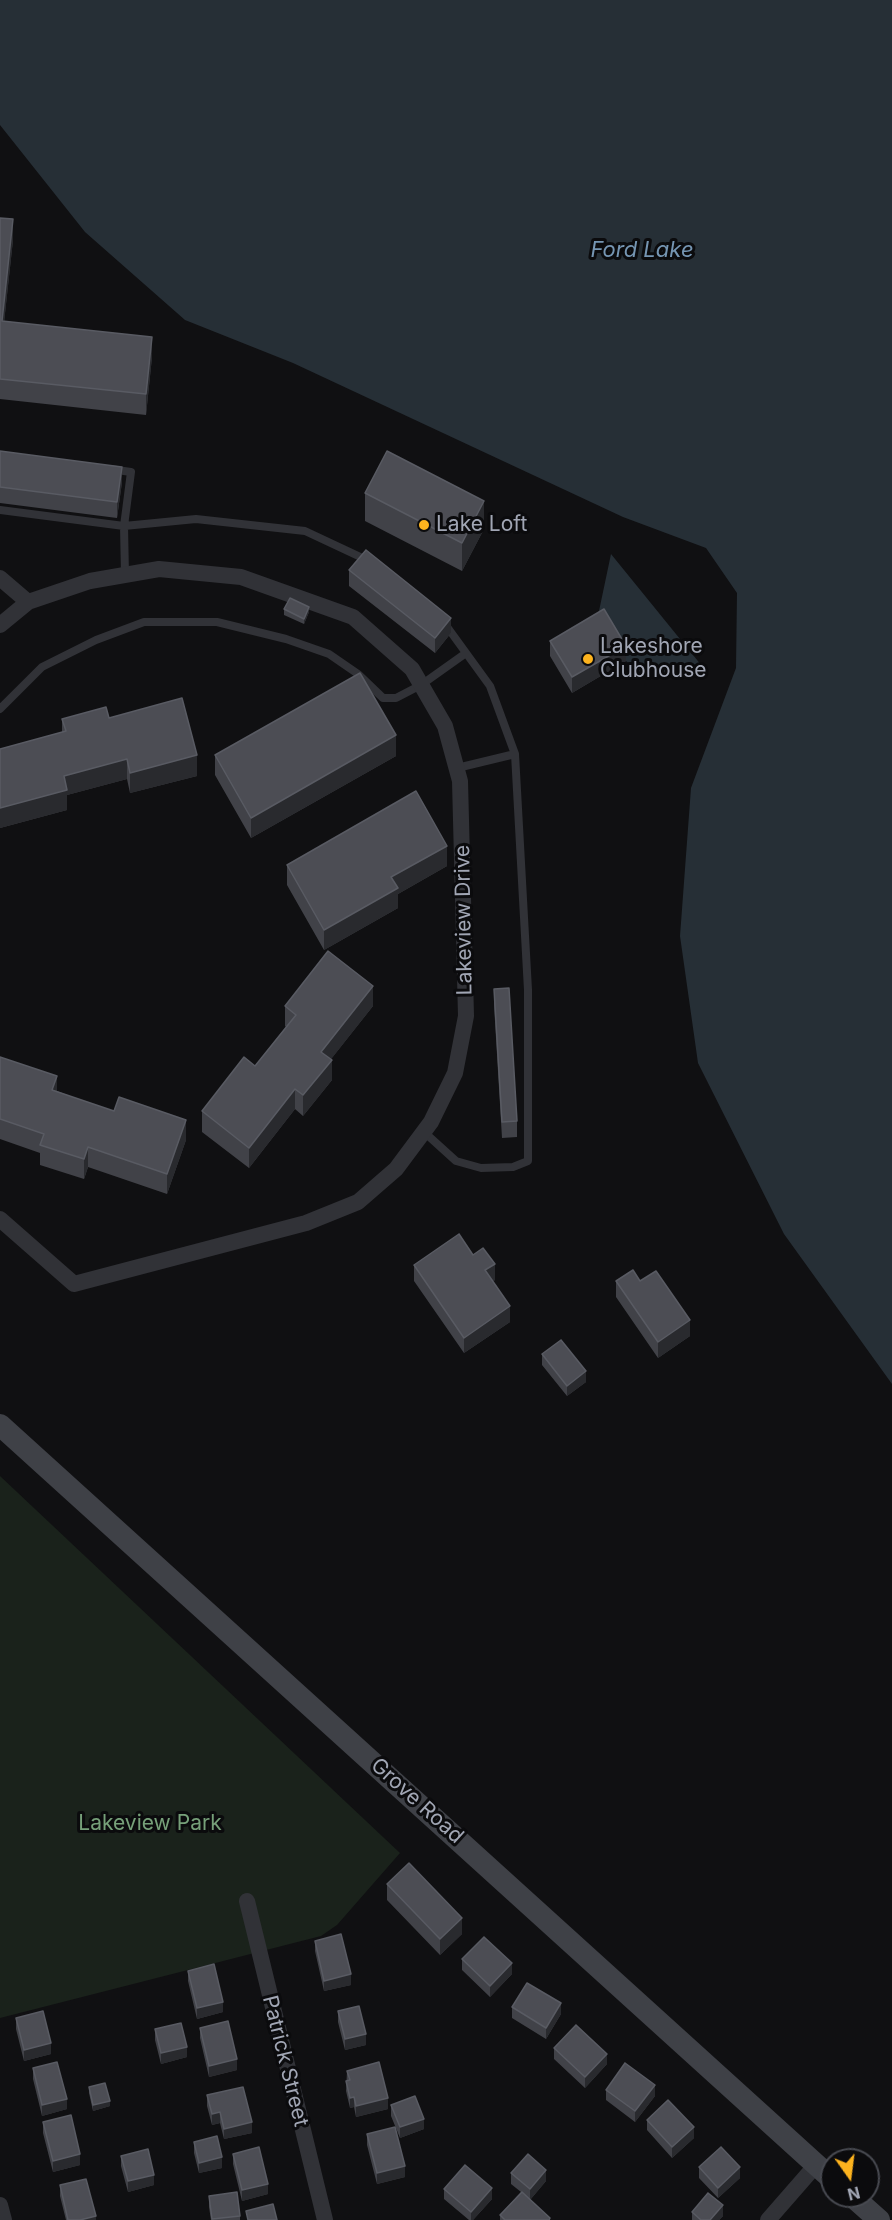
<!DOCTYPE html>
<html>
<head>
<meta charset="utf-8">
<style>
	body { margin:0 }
	#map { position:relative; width:892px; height:2220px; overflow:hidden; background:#101012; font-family:Inter,sans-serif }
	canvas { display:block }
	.north { position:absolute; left:820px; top:2148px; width:60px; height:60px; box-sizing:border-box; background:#0b0b0d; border:2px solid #474950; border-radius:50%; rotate:166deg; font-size:16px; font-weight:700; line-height:24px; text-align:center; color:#a1a6b4 }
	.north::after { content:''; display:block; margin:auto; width:21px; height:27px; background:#fdb31e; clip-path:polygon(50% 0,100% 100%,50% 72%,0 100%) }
</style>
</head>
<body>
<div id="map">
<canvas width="892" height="2220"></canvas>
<div class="north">N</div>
</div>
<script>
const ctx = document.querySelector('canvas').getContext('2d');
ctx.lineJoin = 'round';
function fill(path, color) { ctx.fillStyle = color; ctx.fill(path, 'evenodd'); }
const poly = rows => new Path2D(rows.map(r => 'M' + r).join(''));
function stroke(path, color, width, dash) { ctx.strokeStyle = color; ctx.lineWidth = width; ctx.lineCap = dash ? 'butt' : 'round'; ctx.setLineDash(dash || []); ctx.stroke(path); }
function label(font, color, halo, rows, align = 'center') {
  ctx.font = font + ' Inter,sans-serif'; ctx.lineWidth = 6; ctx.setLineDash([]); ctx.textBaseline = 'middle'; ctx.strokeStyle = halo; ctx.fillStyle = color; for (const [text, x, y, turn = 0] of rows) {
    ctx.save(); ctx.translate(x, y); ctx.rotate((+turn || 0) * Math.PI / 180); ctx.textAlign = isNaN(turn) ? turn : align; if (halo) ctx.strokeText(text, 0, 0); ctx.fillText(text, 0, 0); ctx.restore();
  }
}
const green = poly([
	[0,1476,400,1853,337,1925,321,1936,0,2018]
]);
const water = poly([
	[0,0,892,0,892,1384,784,1234,698,1063,680,936,691,788,736,668,737,593,706,548,623,517,293,363,185,320,85,232,0,125],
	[611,554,706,671,645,676,626,661,604,625,599,611]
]);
const service = poly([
	[110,469,131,472,124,526,196,519,305,531,369,561],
	[0,510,124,526,125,575],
	[0,709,42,667,96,640,144,622,217,622,286,639,329,654,358,674,383,698,396,698,421,685,466,653],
	[457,768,515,754],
	[424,1132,456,1161,481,1168,513,1167,528,1161,528,990,515,754,490,686,445,624]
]);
const minor = poly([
	[0,578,28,602],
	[0,625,28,602,90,581,159,569,241,577,353,617,412,669,445,726,460,781,466,1016,455,1073,431,1122,396,1169,358,1202,306,1223,74,1284,0,1219],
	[247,1901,325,2220],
	[0,2205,4,2220],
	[768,2220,816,2165]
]);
const secondary = poly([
	[0,1425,832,2179],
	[852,2196,879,2220]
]);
const wall = poly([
	[0,218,13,240,4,322,152,357,146,415,0,399],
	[0,451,122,482,117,518,0,503],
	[365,493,484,529,462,571,365,521],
	[349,570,451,633,435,653,349,586],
	[284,609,309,612,304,624,284,615],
	[550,641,626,661,572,693,550,656],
	[109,718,197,776,130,793,127,779,67,795,67,810,0,828,0,749,62,732,62,719],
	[215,755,396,756,251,838,215,775],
	[287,865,447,866,398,894,398,908,324,950,287,885],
	[494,989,517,1121,517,1137,502,1138,494,1005],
	[285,1006,373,1006,331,1059,332,1080,303,1116,295,1109,249,1168,202,1132,202,1111,255,1066,286,1027,285,1026],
	[0,1057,57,1091,186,1140,167,1194,88,1167,84,1179,40,1165,40,1153,0,1139],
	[473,1255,495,1280,493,1281,510,1322,464,1353,414,1281,414,1265],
	[616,1281,640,1281,690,1336,658,1358,616,1297],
	[542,1354,586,1382,567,1396,542,1365],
	[387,1884,462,1934,440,1955,387,1900],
	[315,1941,351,1985,324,1991,315,1951],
	[462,1959,512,1974,490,1997,462,1970],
	[188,1971,223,2012,197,2019,188,1981],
	[512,2007,561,2014,546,2039,512,2018],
	[338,2011,366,2045,345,2050,338,2022],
	[16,2018,51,2054,24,2061,16,2029],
	[200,2028,237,2070,209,2077,200,2038],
	[155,2029,187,2057,161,2064,155,2040],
	[554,2048,607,2064,585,2088,554,2059],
	[33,2068,67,2109,42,2116,33,2079],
	[347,2071,388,2109,356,2117,354,2107,350,2108,346,2091],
	[89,2087,110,2106,93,2111,89,2093],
	[606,2090,655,2096,635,2122,606,2100],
	[207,2095,252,2133,224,2139,220,2123,212,2125,207,2106],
	[391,2105,424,2129,400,2138,391,2116],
	[647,2120,694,2138,672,2158,647,2130],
	[43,2122,80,2165,53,2172,43,2133],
	[367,2134,405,2177,377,2184,367,2145],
	[194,2142,222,2168,199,2173,194,2153],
	[233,2154,268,2194,242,2201,233,2164],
	[121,2156,154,2185,128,2192,121,2166],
	[699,2167,740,2178,718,2198,699,2178],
	[511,2173,546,2181,530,2200,550,2220,500,2220,500,2215,521,2192,511,2184],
	[60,2185,96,2220,66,2220,60,2196],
	[444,2189,492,2199,473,2220,469,2220,444,2199],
	[209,2196,240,2216,240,2220,211,2220,209,2207],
	[692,2212,723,2216,719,2220,692,2220]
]);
const shadedWall = poly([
	[13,219,13,240,2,342,2,321],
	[152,337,152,357,146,415,146,394],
	[122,467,122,482,117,518,117,502],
	[484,501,484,529,462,571,462,543],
	[309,607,309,612,304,624,304,619],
	[451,618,451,633,435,653,435,638],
	[626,646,626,661,572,693,572,677],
	[396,735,396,756,251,838,251,818],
	[197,755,197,776,130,793,130,773],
	[127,759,127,779,67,795,67,810,0,828,0,808,64,776],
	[447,846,447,866,398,894,398,908,324,950,324,930,391,877],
	[373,986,373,1006,321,1072,321,1052],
	[332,1060,332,1080,303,1116,303,1095],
	[57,1076,57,1096,52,1090],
	[295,1089,295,1109,249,1168,249,1148],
	[186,1120,186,1140,167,1194,167,1174],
	[88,1147,88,1167,84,1179,84,1159],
	[495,1264,495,1280,485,1286,485,1270],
	[510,1306,510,1322,464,1353,464,1338],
	[690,1320,690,1336,658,1358,658,1342],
	[586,1371,586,1382,567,1396,567,1386],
	[462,1918,462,1934,440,1955,440,1939],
	[512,1963,512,1974,490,1997,490,1986],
	[351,1974,351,1985,324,1991,324,1981],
	[223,2002,223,2012,197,2019,197,2008],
	[561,2003,561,2014,546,2039,546,2028],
	[366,2034,366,2045,345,2050,345,2039],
	[51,2043,51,2054,24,2061,24,2050],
	[187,2047,187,2057,161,2064,161,2053],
	[607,2054,607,2064,585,2088,585,2077],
	[237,2059,237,2070,209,2077,209,2066],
	[655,2085,655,2096,635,2122,635,2111],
	[354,2097,354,2107,350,2108,350,2098],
	[388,2098,388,2109,356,2117,356,2106],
	[67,2099,67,2109,42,2116,42,2105],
	[110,2101,110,2106,93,2111,93,2105],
	[220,2112,220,2123,212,2125,212,2114],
	[424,2119,424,2129,400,2138,400,2127],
	[252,2122,252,2133,224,2139,224,2129],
	[694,2127,694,2138,672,2158,672,2147],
	[80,2154,80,2165,53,2172,53,2161],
	[222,2157,222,2168,199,2173,199,2163],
	[405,2166,405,2177,377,2184,377,2173],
	[740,2167,740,2178,718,2198,718,2188],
	[546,2170,546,2181,530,2200,530,2189],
	[154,2175,154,2185,128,2192,128,2181],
	[268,2184,268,2194,242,2201,242,2190],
	[492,2188,492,2199,473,2220,471,2220,471,2212],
	[723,2205,723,2216,719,2220,710,2220],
	[96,2216,96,2220,80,2220]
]);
const building = poly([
	[0,218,13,219,2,321,152,337,146,394,0,379,0,218],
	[0,451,122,467,117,502,0,487,0,451],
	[387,451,484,501,462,543,365,493,387,451],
	[366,550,451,618,435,638,349,570,366,550],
	[290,598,309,607,304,619,284,609,290,598],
	[604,609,626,646,572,677,550,641,604,609],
	[360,673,396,735,251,818,215,755,360,673],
	[182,698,197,755,130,773,127,759,64,776,67,790,0,808,0,749,66,731,62,719,106,707,109,718,182,698],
	[416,791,447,846,391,877,398,888,324,930,287,865,416,791],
	[328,951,373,986,321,1052,332,1060,303,1095,295,1089,249,1148,202,1111,244,1057,255,1066,296,1015,285,1006,328,951],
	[509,988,517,1121,502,1122,494,989,509,988],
	[0,1057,57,1076,52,1090,114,1111,119,1097,186,1120,167,1174,88,1147,84,1159,40,1145,44,1134,0,1119,0,1057],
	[459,1234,473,1255,483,1248,495,1264,485,1270,510,1306,464,1338,414,1265,459,1234],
	[633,1270,640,1281,656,1271,690,1320,658,1342,616,1281,633,1270],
	[561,1340,586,1371,567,1386,542,1354,561,1340],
	[409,1863,462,1918,440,1939,387,1884,409,1863],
	[341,1934,351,1974,324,1981,315,1941,341,1934],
	[484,1937,512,1963,490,1986,462,1959,484,1937],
	[214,1964,223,2002,197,2008,188,1971,214,1964],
	[527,1983,561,2003,546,2028,512,2007,527,1983],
	[359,2006,366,2034,345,2039,338,2011,359,2006],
	[43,2011,51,2043,24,2050,16,2018,43,2011],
	[228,2021,237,2059,209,2066,200,2028,228,2021],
	[181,2023,187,2047,161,2053,155,2029,181,2023],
	[576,2025,607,2054,585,2077,554,2048,576,2025],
	[57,2062,67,2099,42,2105,33,2068,57,2062],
	[379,2062,388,2098,356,2106,354,2097,350,2098,346,2081,350,2080,347,2071,379,2062],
	[625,2063,655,2085,635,2111,606,2090,625,2063],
	[105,2083,110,2101,93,2105,89,2087,105,2083],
	[243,2087,252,2122,224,2129,220,2112,212,2114,207,2095,243,2087],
	[415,2096,424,2119,400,2127,391,2105,415,2096],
	[668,2100,694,2127,672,2147,647,2120,668,2100],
	[71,2115,80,2154,53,2161,43,2122,71,2115],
	[395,2127,405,2166,377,2173,367,2134,395,2127],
	[217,2136,222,2157,199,2163,194,2142,217,2136],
	[259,2147,268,2184,242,2190,233,2154,259,2147],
	[721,2147,740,2167,718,2188,699,2167,721,2147],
	[148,2149,154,2175,128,2181,121,2156,148,2149],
	[528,2154,546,2170,530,2189,511,2173,528,2154],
	[465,2165,492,2188,471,2212,444,2189,465,2165],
	[86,2179,96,2216,80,2220,68,2220,60,2185,86,2179],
	[237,2192,240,2216,212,2219,209,2196,237,2192],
	[522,2192,550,2218,549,2220,505,2220,500,2215,522,2192],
	[708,2193,723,2205,710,2220,701,2220,692,2212,708,2193],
	[273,2204,277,2220,248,2220,246,2211,273,2204]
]);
const markers = [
	[424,525,6,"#fdb31e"],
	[588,659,6,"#fdb31e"]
];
const poiNames = [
	["Lake Loft",436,525],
	["Lakeshore",600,647],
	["Clubhouse",600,671]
];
const streetNames = [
	["Lakeview Drive",464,920,-91],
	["Grove Road",417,1801,42],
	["Patrick Street",285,2061,76]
];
const parkNames = [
	["Lakeview Park",150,1824]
];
const waterNames = [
	["Ford Lake",642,250]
];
fill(green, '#1a221b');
fill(water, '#262f36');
stroke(service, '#313237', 8);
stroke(minor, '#313237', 16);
stroke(secondary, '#3f4147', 22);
fill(wall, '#414248');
fill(shadedWall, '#292a2e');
fill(building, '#4c4d54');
stroke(building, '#595b63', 1.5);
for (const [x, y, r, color] of markers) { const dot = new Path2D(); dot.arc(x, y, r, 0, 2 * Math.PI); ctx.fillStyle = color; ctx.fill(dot); stroke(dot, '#0b0b0d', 2); }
label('21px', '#a1a6b4', '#0b0b0d', poiNames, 'left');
label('21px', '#a1a6b4', '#0b0b0d', streetNames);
label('21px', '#76a079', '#0b0b0d', parkNames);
label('italic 22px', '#7595b2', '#0b0b0d', waterNames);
</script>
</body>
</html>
